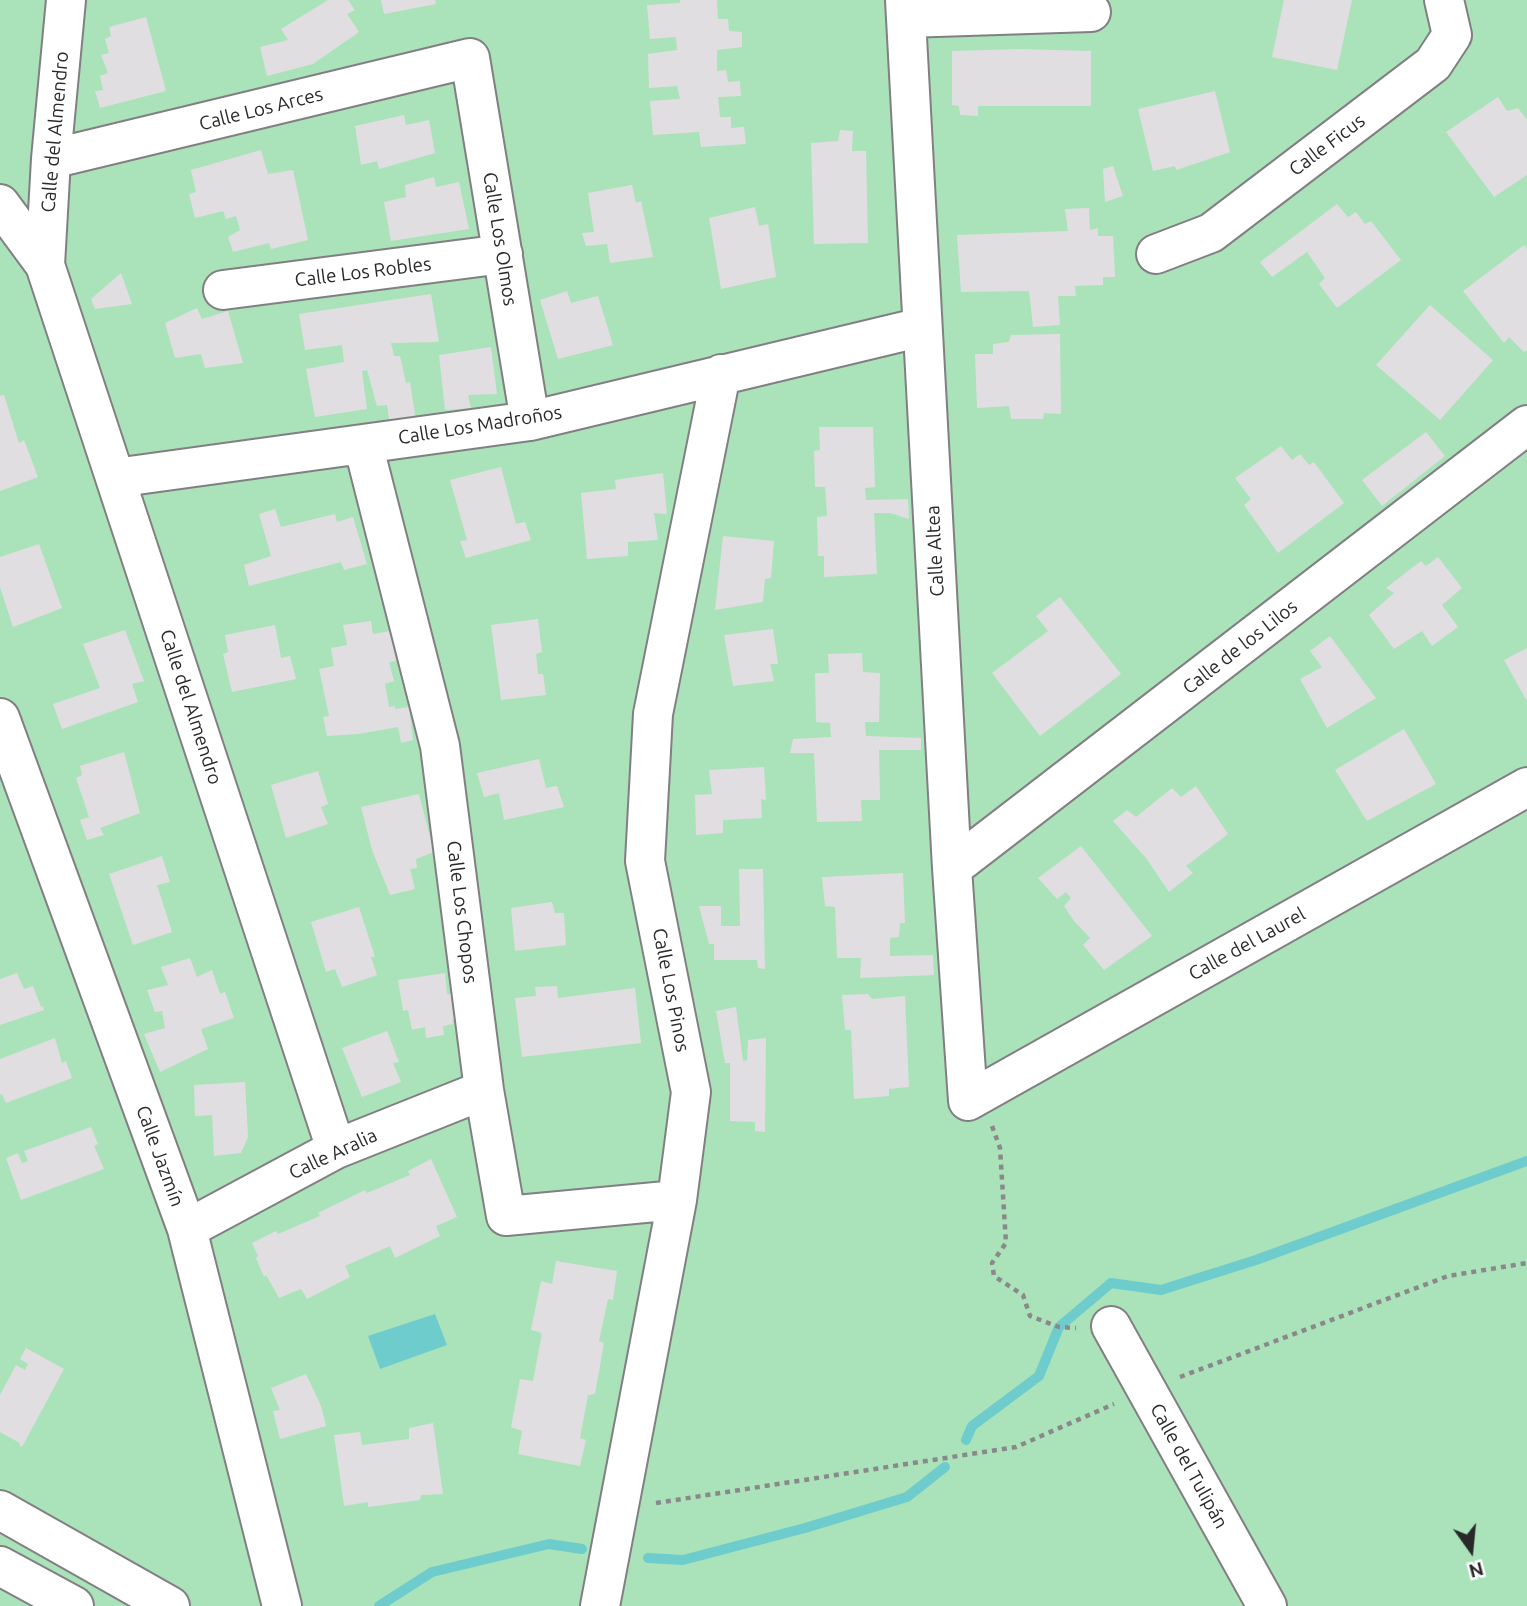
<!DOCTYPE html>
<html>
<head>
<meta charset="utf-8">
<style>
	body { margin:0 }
	#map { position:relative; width:1527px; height:1606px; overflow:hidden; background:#fbf8fc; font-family:Ubuntu,sans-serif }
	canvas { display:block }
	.north { position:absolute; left:1436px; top:1515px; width:70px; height:70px; -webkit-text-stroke:5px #fff; paint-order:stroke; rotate:165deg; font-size:19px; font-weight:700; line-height:28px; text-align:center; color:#2a292a }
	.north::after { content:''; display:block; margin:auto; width:24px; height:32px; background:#2a292a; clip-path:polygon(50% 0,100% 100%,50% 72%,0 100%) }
</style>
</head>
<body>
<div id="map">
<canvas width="1527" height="1606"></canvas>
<div class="north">N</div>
</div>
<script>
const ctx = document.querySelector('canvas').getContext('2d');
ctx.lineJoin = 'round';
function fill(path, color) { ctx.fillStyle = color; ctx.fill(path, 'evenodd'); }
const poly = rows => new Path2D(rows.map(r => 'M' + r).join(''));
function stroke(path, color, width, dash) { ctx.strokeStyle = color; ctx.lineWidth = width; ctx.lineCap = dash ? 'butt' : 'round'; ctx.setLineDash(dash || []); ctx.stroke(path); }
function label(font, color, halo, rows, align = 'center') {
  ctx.font = font + ' Ubuntu,sans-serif'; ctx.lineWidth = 6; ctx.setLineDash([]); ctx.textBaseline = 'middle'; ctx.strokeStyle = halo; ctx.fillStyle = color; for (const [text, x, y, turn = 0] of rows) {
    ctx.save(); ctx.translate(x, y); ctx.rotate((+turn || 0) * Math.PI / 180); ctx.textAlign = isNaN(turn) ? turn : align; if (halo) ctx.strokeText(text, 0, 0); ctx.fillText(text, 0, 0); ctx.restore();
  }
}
const green = poly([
	[0,0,1527,0,1527,1606,0,1606]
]);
const water = poly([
	[435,1314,447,1345,380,1369,368,1336]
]);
const stream = poly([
	[966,1440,972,1426,1039,1376,1059,1327,1111,1283,1161,1290,1256,1260,1527,1161],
	[648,1558,683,1560,805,1528,907,1497,945,1467],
	[379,1606,432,1572,549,1544,582,1549]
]);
const building = poly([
	[328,0,348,0,355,10,347,14,359,32,313,64,267,76,260,47,288,40,281,29],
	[381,0,435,0,436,4,384,14],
	[680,0,717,0,718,19,728,19,729,31,742,32,742,47,717,50,717,71,726,70,728,82,740,81,741,96,718,97,720,117,731,117,731,128,744,127,746,144,701,147,699,132,653,135,650,101,680,99,677,86,649,88,648,54,677,50,676,37,650,39,647,5,680,3],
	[1284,0,1352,0,1337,70,1272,57],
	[146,17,166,91,100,108,95,91,103,90,100,76,108,73,101,55,109,53,105,39,111,36,109,27],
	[1020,49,1091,51,1091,106,978,106,978,116,960,115,959,106,952,105,952,51],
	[1215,91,1230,152,1176,170,1175,166,1153,171,1138,109],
	[1498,97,1507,111,1518,108,1527,120,1527,175,1494,197,1446,132],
	[404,115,406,125,429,120,435,153,379,169,377,161,361,165,355,126],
	[840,130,853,131,852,151,866,151,868,243,814,244,811,143,838,141],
	[261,150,268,174,293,170,308,240,271,249,269,243,233,252,228,237,240,230,236,216,226,219,223,211,195,218,189,194,196,192,191,170],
	[1113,166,1123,196,1105,202,1103,169],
	[434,177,436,187,459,182,469,229,391,241,384,202,406,197,405,185],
	[632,185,636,203,641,201,653,257,610,263,607,244,586,246,582,233,594,232,588,193],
	[1337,204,1348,217,1356,212,1365,224,1371,221,1401,260,1337,308,1319,284,1325,278,1307,252,1272,277,1260,262],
	[755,207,759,226,768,224,776,277,721,289,709,218],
	[1089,208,1090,230,1098,228,1098,236,1113,236,1115,277,1103,277,1103,285,1075,286,1076,296,1058,296,1060,325,1033,327,1029,291,961,292,957,235,1068,231,1065,209],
	[1524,245,1527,249,1527,350,1524,352,1509,337,1504,343,1463,291],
	[121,273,132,304,95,309,91,299],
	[567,291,571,303,598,296,613,345,558,359,540,300],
	[431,294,439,342,391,343,394,356,400,356,406,383,410,382,416,420,390,425,387,405,377,406,367,370,362,371,367,409,315,417,306,369,344,362,342,345,305,350,299,314],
	[1430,305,1493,360,1440,420,1376,365],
	[197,308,202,319,228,311,243,363,205,368,201,354,175,358,165,323],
	[1060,334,1061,414,1044,413,1043,419,1011,419,1009,406,977,408,975,354,993,354,993,344,1009,342,1011,335],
	[491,347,497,394,468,395,471,408,445,410,439,355],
	[4,395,19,443,24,440,38,477,0,491,0,396],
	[819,427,873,427,875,487,865,488,866,500,908,499,909,519,890,513,874,513,877,574,824,577,824,556,818,556,817,517,827,516,825,487,815,487,814,451,820,450],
	[1426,432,1445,456,1382,506,1362,480],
	[1281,446,1292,460,1300,454,1309,465,1314,462,1344,503,1278,553,1244,505,1251,499,1235,478],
	[501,467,516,524,525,522,531,540,466,558,460,541,467,540,450,480],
	[663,473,667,514,654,513,658,540,628,542,628,556,587,559,581,493,616,489,615,480],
	[275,509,281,527,335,514,337,522,353,517,367,564,344,570,341,562,249,586,244,565,271,556,259,514],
	[723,536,774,541,771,578,765,579,763,602,715,610],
	[39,544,62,608,13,627,0,587,0,557],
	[1438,557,1462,588,1442,605,1458,627,1432,646,1422,631,1394,649,1369,615,1394,593,1386,588,1421,561,1426,566],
	[1060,597,1121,674,1040,736,992,673,1048,631,1036,616],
	[538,619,542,652,536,654,538,674,543,674,546,695,501,700,491,625],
	[371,621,373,634,390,631,396,661,389,662,394,681,385,684,389,707,395,706,395,709,409,707,413,740,401,743,398,727,358,734,327,736,323,717,329,716,319,669,334,666,331,648,347,645,343,625],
	[275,625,281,658,290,656,296,679,232,692,223,654,228,652,225,635],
	[773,629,778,664,770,664,774,681,733,686,724,635],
	[125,630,144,681,132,684,138,702,62,729,53,704,100,688,83,644],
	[1330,636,1376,698,1327,728,1300,679,1322,667,1310,651],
	[1527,648,1527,701,1504,660],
	[862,653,863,672,880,673,879,722,865,722,866,736,921,738,921,750,879,750,880,800,861,800,862,821,817,822,814,753,790,753,793,739,831,737,830,723,816,722,815,673,829,673,828,654],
	[1404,729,1436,784,1367,821,1335,770],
	[124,752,140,813,100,828,104,835,87,840,80,820,89,817,76,778,82,775,80,766],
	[539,759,546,788,557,786,564,807,504,820,499,793,484,797,477,773],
	[764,767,766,800,761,799,762,818,723,820,723,833,696,835,695,795,712,794,709,770],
	[318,771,328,804,321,807,328,824,286,838,271,785],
	[1196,786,1228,834,1186,866,1193,873,1169,892,1146,858,1113,821,1127,810,1136,817,1172,788,1181,797],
	[419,794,434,852,416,859,417,868,410,869,415,889,390,895,372,850,361,807],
	[1081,846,1152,936,1104,970,1083,945,1090,938,1074,921,1064,906,1071,898,1066,892,1057,899,1038,878],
	[162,856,170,882,157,885,172,932,133,945,109,874],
	[739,869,763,869,765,969,758,968,757,960,714,960,714,944,709,944,699,906,721,906,721,926,740,926],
	[903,873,905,923,900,923,899,937,890,938,890,956,933,955,934,975,860,978,861,958,837,958,835,907,825,906,822,877],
	[552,902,555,913,564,913,566,945,515,951,511,908],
	[359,907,375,957,371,957,377,975,342,987,335,969,326,972,311,922],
	[190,958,197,977,212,970,220,994,225,992,234,1018,201,1029,208,1049,160,1072,144,1034,165,1028,162,1011,155,1012,147,990,168,985,161,967],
	[17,973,24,989,33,986,41,1007,43,1006,44,1010,0,1025,0,979],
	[445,973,447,994,462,993,466,1017,452,1020,453,1024,443,1026,444,1035,426,1038,425,1027,412,1030,408,1010,403,1011,398,980],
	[557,986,558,998,635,988,641,1043,522,1057,515,998,536,996,535,987],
	[868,994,872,999,905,996,909,1087,889,1089,889,1096,854,1099,851,1030,845,1030,842,995],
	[736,1007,743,1061,747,1060,748,1040,766,1038,765,1132,755,1131,755,1122,730,1121,730,1063,725,1063,716,1011],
	[387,1031,399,1062,393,1063,401,1082,362,1097,342,1048],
	[55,1038,62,1063,66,1061,72,1078,6,1103,2,1094,0,1095,0,1059],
	[245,1082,248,1137,241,1153,214,1156,212,1115,195,1116,194,1085],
	[91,1127,98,1144,94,1146,104,1169,21,1200,6,1158,18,1153,22,1163,28,1161,24,1151],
	[431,1159,457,1217,436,1226,440,1236,395,1258,390,1246,345,1266,350,1277,307,1299,301,1289,279,1298,266,1275,264,1277,256,1258,258,1256,252,1243,276,1231,278,1234,320,1216,318,1213,365,1190,367,1193,410,1175,408,1171],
	[556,1261,617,1271,613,1300,608,1299,599,1341,604,1343,595,1394,588,1395,580,1438,586,1440,580,1466,518,1454,522,1431,511,1427,520,1379,533,1381,542,1333,531,1330,541,1281,552,1284],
	[26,1348,64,1369,22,1447,19,1445,20,1443,0,1432,0,1395,16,1365,25,1370,28,1364,20,1359],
	[306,1374,321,1406,326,1426,280,1439,273,1411,280,1410,271,1388],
	[433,1423,443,1494,421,1495,420,1500,368,1507,368,1502,344,1506,334,1435,360,1432,362,1445,409,1439,409,1428]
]);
const path = poly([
	[992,1126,1000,1148,1006,1243,992,1263,994,1276,1023,1295,1030,1316,1059,1327,1076,1328],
	[1180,1377,1448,1276,1527,1263],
	[656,1503,1016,1447,1114,1404]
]);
const minor = poly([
	[66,0,51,159,45,265,336,1149],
	[905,0,952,868,968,1101,1527,787],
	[906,18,1091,12],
	[51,159,470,58,530,421],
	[0,204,45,265],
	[1156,254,1211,233,1433,64,1452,35,1444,0],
	[223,290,503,254],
	[363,444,440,746,484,1090,506,1216,677,1200],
	[115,478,530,421,922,327],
	[0,718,187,1229,282,1606],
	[952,868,1527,425],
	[187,1229,336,1149,484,1090],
	[1111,1326,1267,1606],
	[0,1510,170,1606],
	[0,1566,74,1606],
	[600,1606,677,1200,691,1092,645,861,653,714,721,374]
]);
const streetNames = [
	["Calle Los Arces",261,109,-14],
	["Calle del Almendro",55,132,-85],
	["Calle Ficus",1327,145,-37],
	["Calle Los Olmos",500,239,81],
	["Calle Los Robles",363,272,-7],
	["Calle Los Madroños",480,425,-9],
	["Calle Altea",935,551,-93],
	["Calle de los Lilos",1240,647,-38],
	["Calle del Almendro",191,707,72],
	["Calle Los Chopos",462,912,83],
	["Calle del Laurel",1247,944,-29],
	["Calle Los Pinos",671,990,79],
	["Calle Aralia",333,1154,-25],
	["Calle Jazmín",160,1156,70],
	["Calle del Tulipán",1189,1466,61]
];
fill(green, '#aae3b9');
fill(water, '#6ecccd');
stroke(stream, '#6ecccd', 10);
fill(building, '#e1dee2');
stroke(minor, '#827f82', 42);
stroke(path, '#8a888b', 4.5, [5, 5]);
stroke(minor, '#fff', 38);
label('19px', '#2a292a', '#fff', streetNames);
</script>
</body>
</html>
